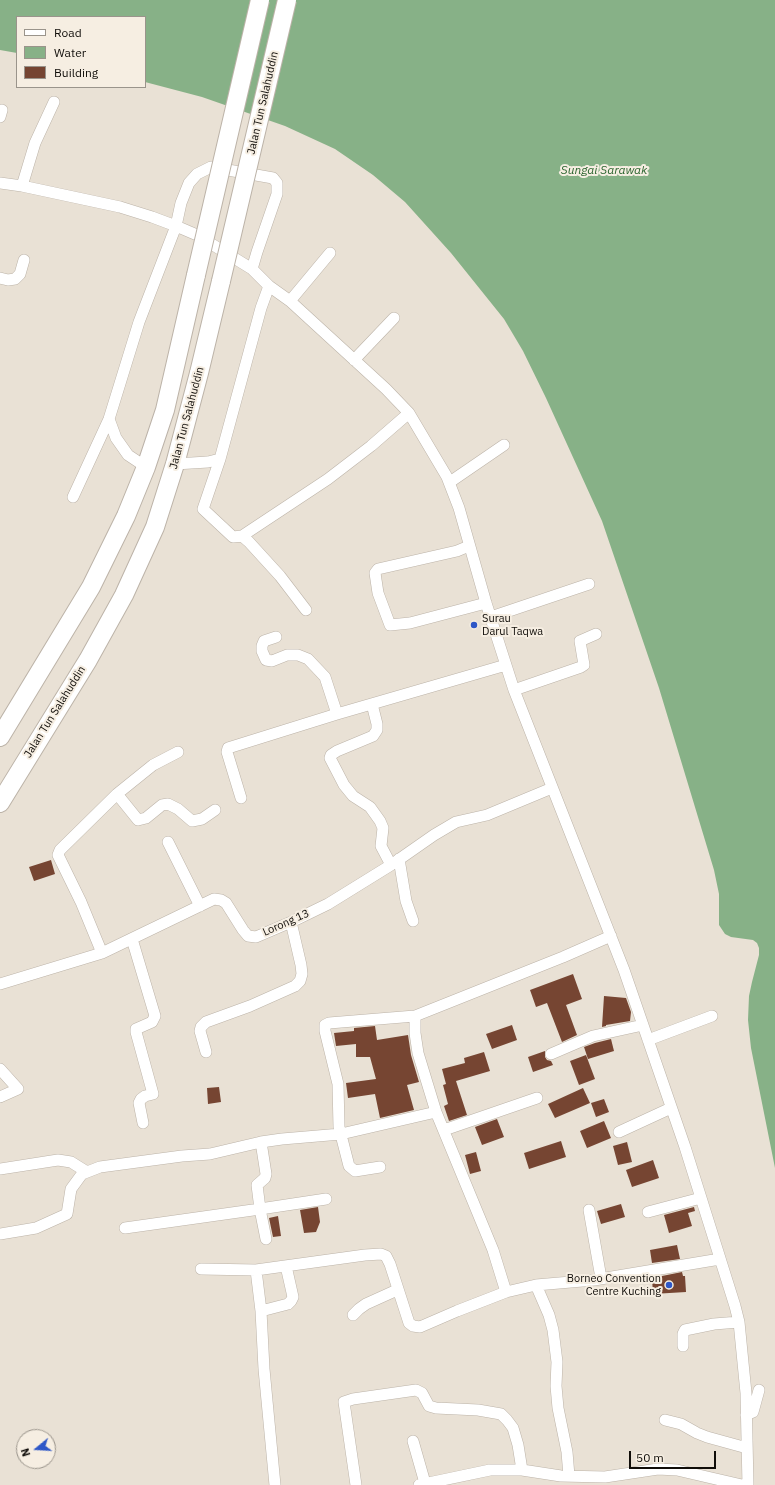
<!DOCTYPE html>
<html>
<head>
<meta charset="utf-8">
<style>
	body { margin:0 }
	#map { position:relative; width:775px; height:1485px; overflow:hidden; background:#e9e1d5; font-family:"IBM Plex Sans",sans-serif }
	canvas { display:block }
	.legend { position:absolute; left:16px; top:16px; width:130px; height:72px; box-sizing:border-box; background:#f6eee2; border:1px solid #9a948b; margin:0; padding:5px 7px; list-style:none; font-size:12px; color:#100d09 }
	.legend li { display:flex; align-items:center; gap:8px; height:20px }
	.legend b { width:20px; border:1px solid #9a948b }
	.north { position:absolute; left:16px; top:1429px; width:40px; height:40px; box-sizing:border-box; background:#f6eee2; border:1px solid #9a948b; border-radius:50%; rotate:252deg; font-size:11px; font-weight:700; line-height:16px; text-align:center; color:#100d09 }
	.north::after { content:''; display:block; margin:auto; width:14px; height:18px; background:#2e57c7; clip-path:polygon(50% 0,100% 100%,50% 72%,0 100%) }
	.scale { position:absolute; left:629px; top:1451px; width:87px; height:18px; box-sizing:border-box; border:2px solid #100d09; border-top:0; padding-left:5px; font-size:12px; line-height:14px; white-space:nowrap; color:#100d09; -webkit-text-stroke:3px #f6eee2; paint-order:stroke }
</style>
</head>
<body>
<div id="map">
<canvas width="775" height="1485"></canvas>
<ul class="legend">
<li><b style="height:5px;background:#fff"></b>Road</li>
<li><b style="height:11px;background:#87b187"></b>Water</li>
<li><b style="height:11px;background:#764532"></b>Building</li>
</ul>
<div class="north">N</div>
<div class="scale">50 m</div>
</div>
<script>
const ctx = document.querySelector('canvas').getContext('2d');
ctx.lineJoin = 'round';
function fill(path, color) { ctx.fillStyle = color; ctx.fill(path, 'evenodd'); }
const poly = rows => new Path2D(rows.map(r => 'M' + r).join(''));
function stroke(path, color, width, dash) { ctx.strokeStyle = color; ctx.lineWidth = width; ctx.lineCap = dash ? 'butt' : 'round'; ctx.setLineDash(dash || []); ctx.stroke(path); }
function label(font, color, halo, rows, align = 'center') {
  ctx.font = font + ' "IBM Plex Sans",sans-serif'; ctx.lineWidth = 4; ctx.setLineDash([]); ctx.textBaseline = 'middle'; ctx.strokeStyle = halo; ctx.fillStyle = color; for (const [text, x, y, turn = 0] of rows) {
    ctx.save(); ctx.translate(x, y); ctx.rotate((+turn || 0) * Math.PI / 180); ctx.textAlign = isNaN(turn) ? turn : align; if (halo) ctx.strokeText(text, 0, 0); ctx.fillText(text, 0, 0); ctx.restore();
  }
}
const water = poly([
	[0,0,775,0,775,1168,751,1048,748,1020,749,996,752,982,759,955,759,948,757,943,753,940,731,937,725,934,719,925,719,894,714,870,659,688,602,521,546,398,523,351,504,319,451,253,405,202,373,175,335,149,285,126,202,97,145,82,145,17,17,17,17,53,0,50]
]);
const building = poly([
	[51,860,55,874,34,881,29,867],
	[573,974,582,999,566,1005,577,1035,562,1042,547,1003,536,1007,530,990],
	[604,996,626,998,631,1012,630,1021,606,1025,606,1026,602,1027],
	[512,1025,517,1040,492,1049,486,1034],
	[375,1026,377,1040,408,1035,411,1055,419,1082,407,1085,414,1110,380,1118,375,1094,348,1098,346,1083,376,1079,370,1057,356,1057,356,1044,336,1046,334,1033,354,1031,354,1028],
	[611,1039,614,1051,588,1059,584,1047,595,1043],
	[545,1051,545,1057,547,1060,551,1061,553,1065,533,1072,528,1057],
	[484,1052,490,1071,456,1081,467,1115,449,1121,444,1106,448,1104,443,1085,446,1084,442,1069,465,1063,464,1058],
	[586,1055,595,1079,579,1085,570,1061],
	[219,1087,221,1102,208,1104,207,1088],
	[583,1088,590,1103,555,1118,548,1104],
	[604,1099,609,1112,596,1117,591,1103],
	[497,1119,504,1137,482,1145,475,1127],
	[604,1121,611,1138,587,1148,580,1131],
	[561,1141,566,1157,529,1169,524,1153],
	[627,1142,632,1162,618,1165,613,1146],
	[476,1152,481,1171,470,1174,465,1155],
	[653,1160,659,1178,632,1187,626,1170],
	[621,1204,625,1217,601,1224,597,1211],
	[318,1207,320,1222,316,1232,304,1233,300,1210],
	[694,1207,695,1211,688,1213,692,1226,669,1233,664,1215],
	[278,1216,281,1236,273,1237,269,1218],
	[677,1245,680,1259,652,1263,650,1250],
	[682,1272,683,1276,685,1276,686,1292,653,1294,652,1278]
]);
const minor = poly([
	[0,117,2,110],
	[0,183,22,186,120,207,152,217,176,226,139,322,109,419,73,497],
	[22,186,35,143,54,102],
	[252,269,257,252,277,194,277,183,273,178,211,167,197,174,189,183,181,203,176,226,197,235,252,269,269,286],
	[0,278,8,280,15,279,20,274,24,260],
	[290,301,330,253],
	[354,360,394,318],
	[109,419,116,438,128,455,146,467],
	[220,459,203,509,233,537,242,536,249,542,280,576,306,610],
	[175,464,208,462,220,459,261,308,269,286,290,301,386,389,409,413,447,477,459,508,486,603,514,690,624,970,685,1147,735,1306,739,1322,746,1393,748,1485],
	[450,482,504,445],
	[242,536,328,479,371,446,409,413],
	[469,546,457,551,378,569,375,573,378,593,390,625,410,623,486,603],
	[491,617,589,584],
	[276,637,264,641,262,646,262,651,266,660,272,661,287,655,298,655,308,659,325,677,337,714],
	[514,690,581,667,584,665,580,641,596,634],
	[372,704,377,724,377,730,373,736,337,751,331,755,330,758,344,785,353,796,370,807,380,821,383,828,381,846,391,865],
	[117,794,138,820,146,818,162,805,168,804,178,809,192,821,202,819,215,810],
	[241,798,227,752,228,748,337,714,506,665],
	[168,842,200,906],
	[399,859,406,901,413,921],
	[132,939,155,1016,152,1022,136,1029,136,1032,153,1094,145,1096,141,1099,139,1103,143,1123],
	[102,953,81,902,58,855,60,850,117,794,153,765,178,752],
	[0,984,102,953,214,899,221,900,226,903,243,930,248,936,256,937,291,922,328,904,391,865,434,835,456,822,487,815,552,788],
	[648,1040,712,1016],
	[206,1052,200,1031,201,1027,206,1022,250,1006,295,986,300,981,302,974,301,965,291,922],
	[551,1054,593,1036,643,1025],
	[0,1069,18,1089,0,1097],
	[444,1130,537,1098],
	[619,1132,671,1108],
	[261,1142,266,1174,265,1178,257,1185,260,1209,326,1199],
	[380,1167,355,1171,349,1166,339,1127,338,1084,325,1031,325,1025,329,1023,415,1016,563,957,611,936],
	[0,1169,58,1160,71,1162,87,1172],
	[589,1210,601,1278],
	[648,1212,701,1198],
	[125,1228,260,1209,266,1239],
	[0,1234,36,1228,67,1214,71,1189,82,1174,100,1167,182,1156,210,1154,261,1142,282,1139,341,1134,436,1112],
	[201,1269,256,1270],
	[536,1285,549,1315,553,1330,557,1362,556,1386,558,1408,567,1452,569,1476],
	[506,1292,536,1285,594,1280,720,1259],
	[261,1311,288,1304,291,1301,293,1297,286,1266],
	[353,1315,359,1309,366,1304,397,1290],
	[683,1346,683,1334,685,1330,714,1324,739,1322],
	[746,1415,753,1412,759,1390],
	[665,1420,681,1424,697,1433,707,1437,747,1448],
	[413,1441,425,1483],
	[275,1485,264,1369,261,1311,256,1270,365,1255,381,1254,386,1256,390,1264,409,1323,413,1326,420,1327,457,1311,506,1292,493,1250,436,1112,418,1053,415,1033,415,1016],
	[356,1485,344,1402,353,1399,416,1390,422,1393,429,1406,436,1408,478,1410,501,1414,507,1420,513,1428,518,1445,522,1470],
	[419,1485,490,1470,522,1470,561,1476,605,1477,658,1469,677,1470,742,1485]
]);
const trunk = poly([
	[0,737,91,587,126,516,146,467,165,410,196,275],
	[0,803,88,660,124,595,155,527,175,464,199,373,221,281]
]);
const trunkBridge = poly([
	[196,275,260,0],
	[221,281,287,0]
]);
const markers = [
	[474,625,4,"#2e57c7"],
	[669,1285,4,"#2e57c7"]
];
const streetNames = [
	["Jalan Tun Salahuddin",263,103,-77],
	["Jalan Tun Salahuddin",187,418,-75],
	["Jalan Tun Salahuddin",55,712,-58],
	["Lorong 13",286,923,-24]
];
const poiNames = [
	["Surau",482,619],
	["Darul Taqwa",482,632],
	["Borneo Convention",661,1279,"right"],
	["Centre Kuching",661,1292,"right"]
];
const waterNames = [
	["Sungai Sarawak",604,171]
];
fill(water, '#87b187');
fill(building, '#764532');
stroke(minor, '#bcb3a8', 12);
stroke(trunk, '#bcb3a8', 20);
stroke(minor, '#fff', 11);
stroke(trunk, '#fff', 18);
stroke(trunkBridge, '#bcb3a8', 20, []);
stroke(trunkBridge, '#fff', 18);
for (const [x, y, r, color] of markers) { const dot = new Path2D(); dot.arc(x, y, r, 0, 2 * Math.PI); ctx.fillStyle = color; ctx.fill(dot); stroke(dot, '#f6eee2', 1.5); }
label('11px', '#100d09', '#f6eee2', streetNames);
label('11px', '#100d09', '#f6eee2', poiNames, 'left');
label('italic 12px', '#2b652f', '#f6eee2', waterNames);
</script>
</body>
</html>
